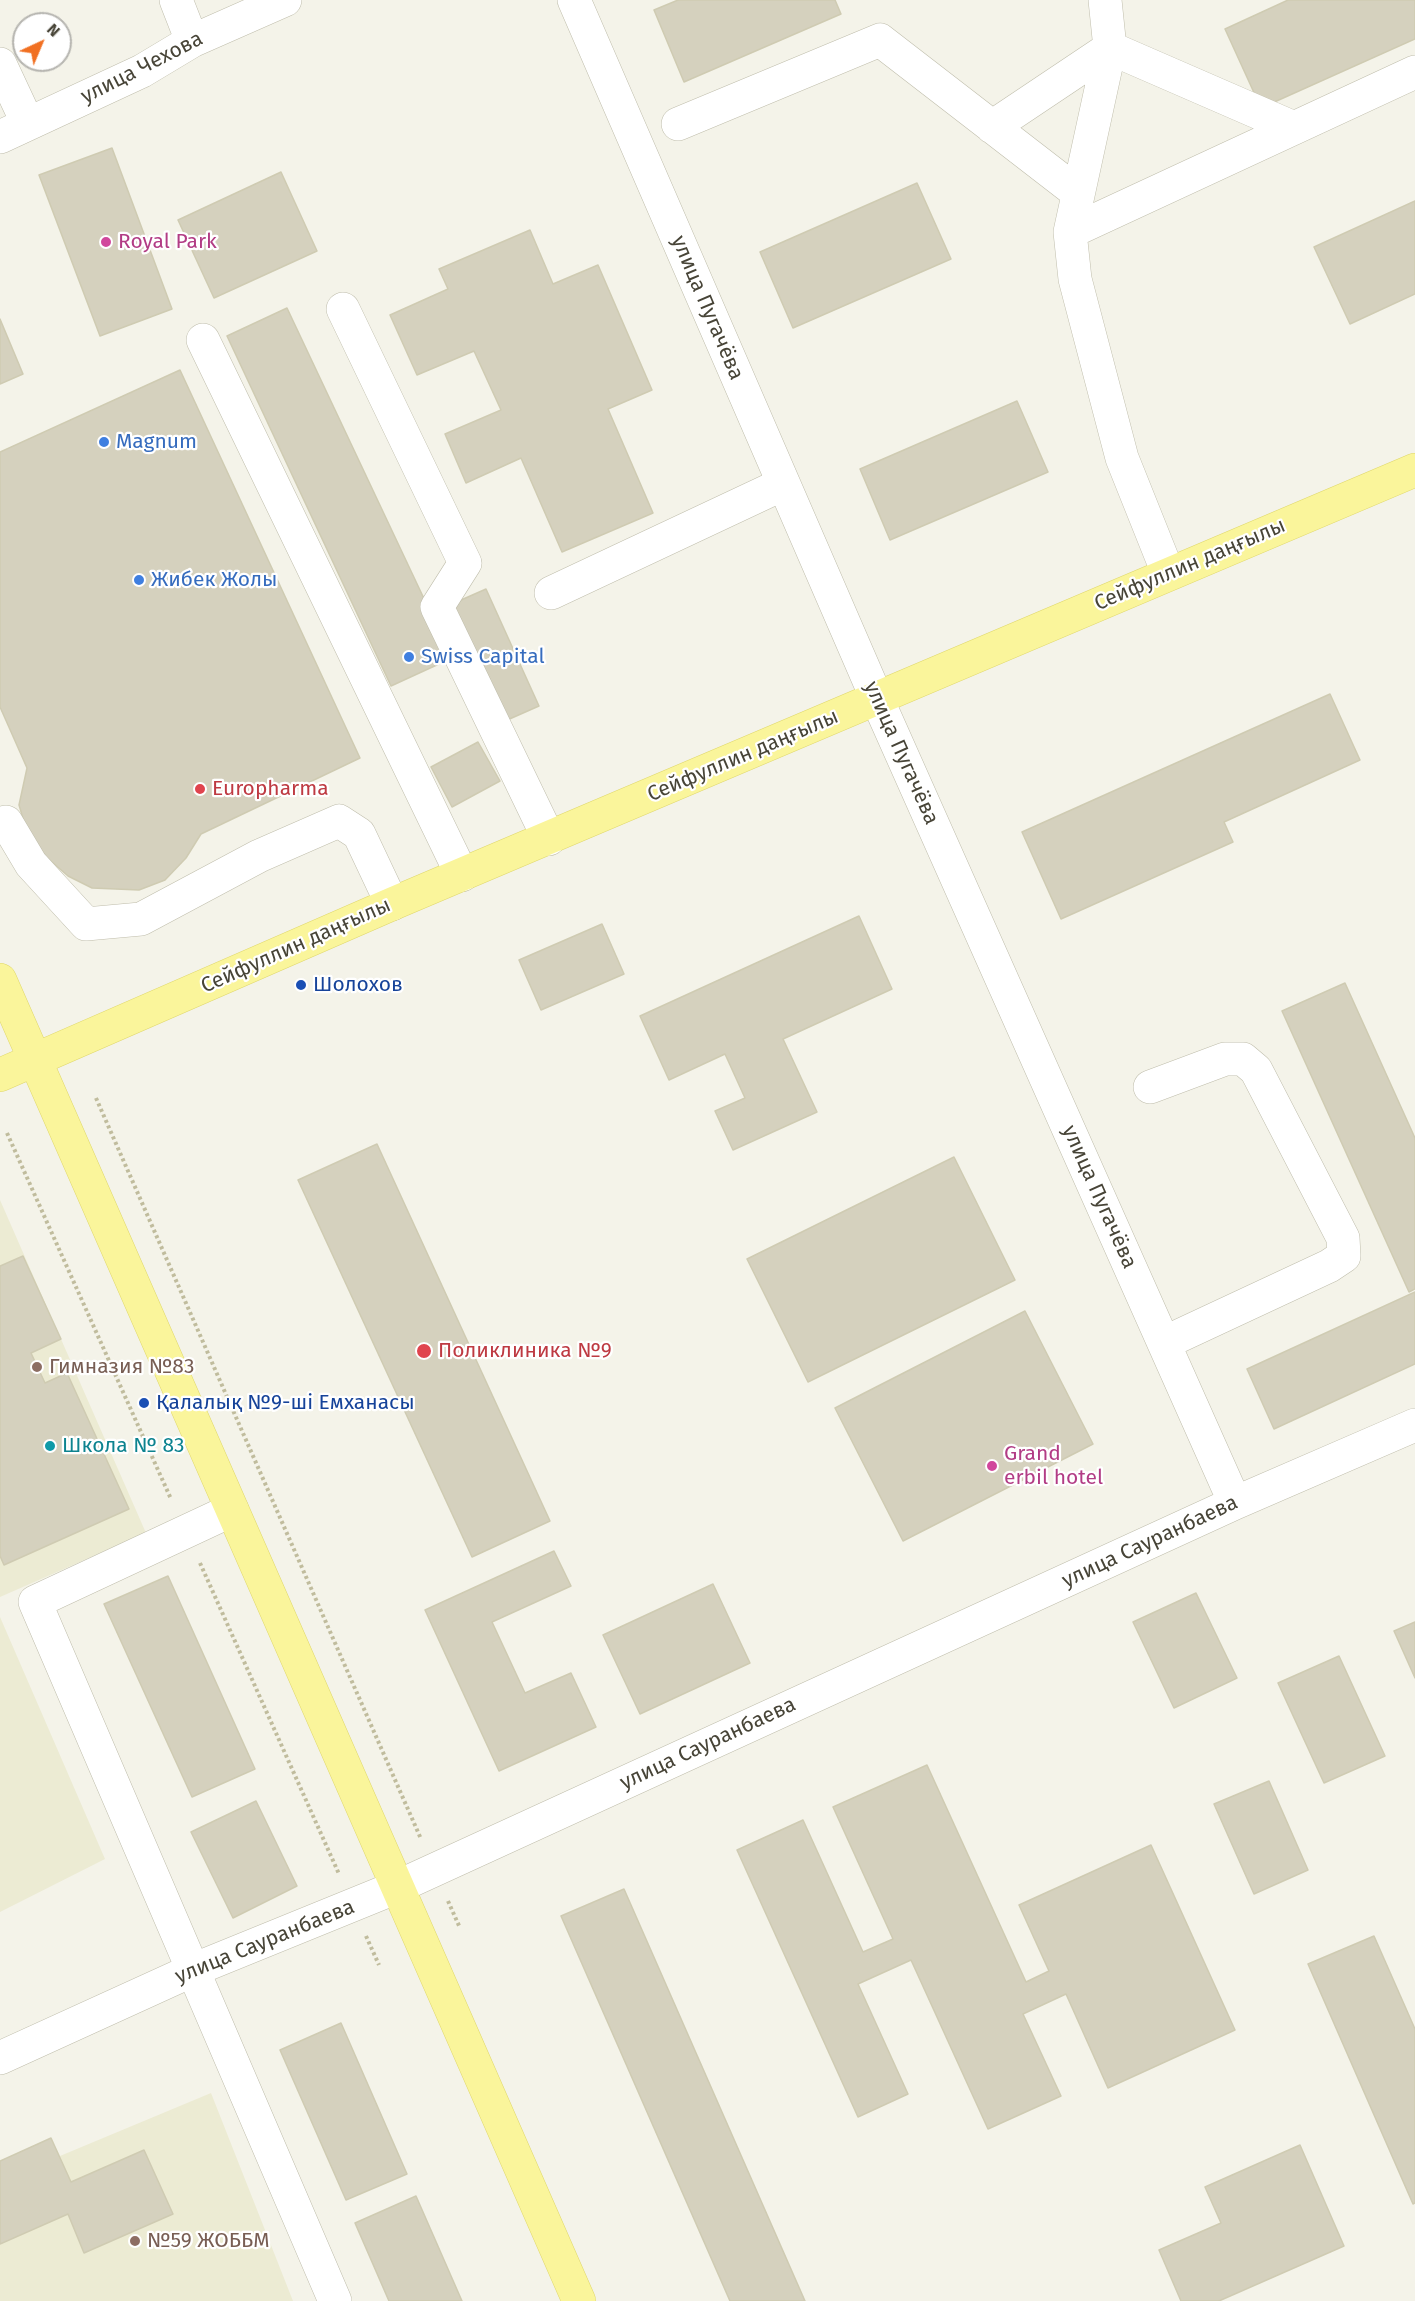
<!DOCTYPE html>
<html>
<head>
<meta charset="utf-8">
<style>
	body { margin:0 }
	#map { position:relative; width:1415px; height:2301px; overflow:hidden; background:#f4f3e9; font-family:"Fira Sans",sans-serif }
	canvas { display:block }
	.north { position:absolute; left:12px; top:12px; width:60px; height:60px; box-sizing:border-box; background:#fff; border:2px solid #b5b4af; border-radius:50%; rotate:44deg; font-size:16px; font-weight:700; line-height:24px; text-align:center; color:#474437 }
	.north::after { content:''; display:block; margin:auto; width:21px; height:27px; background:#f17022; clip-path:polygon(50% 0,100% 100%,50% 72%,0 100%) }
</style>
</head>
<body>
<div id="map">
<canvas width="1415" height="2301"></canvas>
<div class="north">N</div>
</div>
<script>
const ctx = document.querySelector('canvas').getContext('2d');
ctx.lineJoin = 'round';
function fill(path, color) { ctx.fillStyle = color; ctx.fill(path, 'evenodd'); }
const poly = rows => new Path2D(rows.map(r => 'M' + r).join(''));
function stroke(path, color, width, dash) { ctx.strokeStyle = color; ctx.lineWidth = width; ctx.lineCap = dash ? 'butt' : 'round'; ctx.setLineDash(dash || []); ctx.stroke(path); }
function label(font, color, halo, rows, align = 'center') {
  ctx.font = font + ' "Fira Sans",sans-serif'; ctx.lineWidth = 4.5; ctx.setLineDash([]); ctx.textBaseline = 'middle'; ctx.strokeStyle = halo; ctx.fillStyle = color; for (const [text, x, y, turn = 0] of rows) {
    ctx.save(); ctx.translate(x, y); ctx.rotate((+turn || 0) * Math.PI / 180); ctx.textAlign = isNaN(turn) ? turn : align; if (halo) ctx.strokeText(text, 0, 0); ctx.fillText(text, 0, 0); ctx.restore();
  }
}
const education = poly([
	[0,1200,146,1533,0,1597],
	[0,1617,105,1859,0,1912],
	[211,2093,293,2301,0,2301,0,2181]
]);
const building = poly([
	[678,0,835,0,841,14,684,82,654,10,678,0],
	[1288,0,1415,0,1415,39,1261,108,1225,29,1288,0],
	[112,148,172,309,100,336,39,175,112,148],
	[281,172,317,251,214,298,178,220,281,172],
	[917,183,951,259,793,328,760,252,917,183],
	[1415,201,1415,294,1350,324,1314,247,1415,201],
	[530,230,553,284,598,265,652,390,608,409,653,513,562,552,521,458,466,483,445,434,501,410,474,351,417,375,390,315,448,289,439,269,530,230],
	[287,308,452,658,391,686,227,336,287,308],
	[0,319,23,374,0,384,0,319],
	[180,370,360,758,201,834,186,858,165,880,139,890,92,888,68,876,45,856,25,825,19,805,27,768,0,707,0,452,180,370],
	[1017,401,1048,472,890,540,860,469,1017,401],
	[486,589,539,706,505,721,452,604,486,589],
	[1330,694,1360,760,1224,822,1233,842,1061,919,1022,832,1330,694],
	[478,742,500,781,452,807,431,767,478,742],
	[859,916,892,989,783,1039,817,1112,733,1150,715,1111,745,1098,725,1054,669,1080,640,1016,859,916],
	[602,924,624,974,541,1010,519,960,602,924],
	[1345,983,1415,1138,1415,1289,1409,1292,1282,1011,1345,983],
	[377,1144,550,1521,472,1557,298,1180,377,1144],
	[954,1157,1015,1280,808,1382,747,1259,954,1157],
	[23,1256,61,1339,31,1353,45,1383,67,1373,129,1509,4,1565,0,1556,0,1266,23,1256],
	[1415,1292,1415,1364,1274,1429,1247,1369,1415,1292],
	[1025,1311,1093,1444,903,1541,835,1408,1025,1311],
	[554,1551,571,1586,492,1622,525,1693,571,1673,596,1727,499,1771,425,1610,554,1551],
	[168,1576,255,1769,192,1797,104,1604,168,1576],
	[713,1584,750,1663,640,1714,603,1635,713,1584],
	[1196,1593,1237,1678,1174,1708,1133,1622,1196,1593],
	[1415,1622,1415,1678,1394,1631,1415,1622],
	[1339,1656,1385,1756,1324,1783,1278,1683,1339,1656],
	[927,1765,1026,1982,1049,1971,1019,1905,1151,1845,1235,2030,1108,2088,1066,1994,1023,2014,1061,2096,988,2129,911,1960,858,1984,908,2094,858,2117,737,1850,803,1820,863,1952,893,1939,833,1807,927,1765],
	[1269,1781,1308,1870,1254,1894,1214,1804,1269,1781],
	[256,1801,297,1886,233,1918,191,1832,256,1801],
	[624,1889,805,2301,730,2301,561,1916,624,1889],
	[1374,1936,1415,2029,1415,2203,1413,2204,1308,1964,1374,1936],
	[341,2023,407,2174,346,2200,280,2050,341,2023],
	[51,2138,71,2182,144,2150,173,2214,84,2253,68,2214,0,2244,0,2161,51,2138],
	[1300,2145,1344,2246,1219,2301,1181,2301,1159,2250,1221,2223,1205,2187,1300,2145],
	[416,2196,462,2301,389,2301,355,2223,416,2196]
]);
const path = poly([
	[96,1098,421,1839],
	[7,1133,171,1499],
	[200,1563,339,1874],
	[448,1901,460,1928],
	[366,1936,379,1965]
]);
const minor = poly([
	[176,0,192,41],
	[574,0,877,699,1235,1503],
	[1105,0,1110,48,1070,232,1075,279,1122,458,1168,573],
	[0,64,28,124],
	[678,124,880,40,1078,193],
	[992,127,1110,48,1294,128],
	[0,137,142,71,192,41,285,0],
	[1070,232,1415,72],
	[343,309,465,563,437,607,549,839],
	[203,340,462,875],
	[551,593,783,484],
	[0,825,6,822,31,864,86,924,141,919,259,856,339,821,359,834,392,904],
	[1150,1087,1225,1059,1243,1059,1256,1070,1343,1238,1344,1256,1329,1266,1164,1343],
	[232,1510,35,1602,335,2301],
	[0,2058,193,1970,397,1887,1235,1503,1415,1425]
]);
const major = poly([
	[0,980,579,2301],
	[0,1075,392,904,1415,470]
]);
const markers = [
	[106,242,6,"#d1479c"],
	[104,442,6,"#3f7fe0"],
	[139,580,6,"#3f7fe0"],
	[409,657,6,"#3f7fe0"],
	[200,789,6,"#e0444e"],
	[301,985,6,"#1a4fb4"],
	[424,1351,8,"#e0444e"],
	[37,1367,6,"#8d6e63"],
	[144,1403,6,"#1a4fb4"],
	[50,1446,6,"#0f9aa8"],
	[992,1466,6,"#d1479c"],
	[135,2241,6,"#8d6e63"]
];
const streetNames = [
	["улица Чехова",142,68,-27],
	["улица Пугачёва",707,308,67],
	["Сейфуллин даңғылы",1190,565,-23],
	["улица Пугачёва",901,753,66],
	["Сейфуллин даңғылы",743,756,-23],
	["Сейфуллин даңғылы",296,946,-24],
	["улица Пугачёва",1099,1197,66],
	["улица Сауранбаева",1150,1542,-25],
	["улица Сауранбаева",708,1744,-25],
	["улица Сауранбаева",265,1942,-22]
];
const hotelNames = [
	["Royal Park",118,242],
	["Grand",1004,1454],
	["erbil hotel",1004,1478]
];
const shopNames = [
	["Magnum",116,442],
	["Жибек Жолы",151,580],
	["Swiss Capital",421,657]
];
const healthNames = [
	["Europharma",212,789],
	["Поликлиника №9",438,1351]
];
const transitNames = [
	["Шолохов",313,985],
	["Қалалық №9-ші Емханасы",156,1403]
];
const educationNames = [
	["Гимназия №83",49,1367],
	["№59 ЖОББМ",147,2241]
];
const cultureNames = [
	["Школа № 83",62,1446]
];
fill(education, '#ecebd3');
fill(building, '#d5d1be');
stroke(building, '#cfcbb2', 1.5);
stroke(minor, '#bfbdab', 34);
stroke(major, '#dfd76b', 34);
stroke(path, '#c0bc9d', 4, [3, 3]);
stroke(minor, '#fff', 33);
stroke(major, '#faf59b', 33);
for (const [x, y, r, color] of markers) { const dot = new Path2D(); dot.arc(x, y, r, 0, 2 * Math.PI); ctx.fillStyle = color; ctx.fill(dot); stroke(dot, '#fff', 2); }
label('21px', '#474437', '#fff', streetNames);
label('21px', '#b23c85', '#fff', hotelNames, 'left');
label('21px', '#366cbe', '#fff', shopNames, 'left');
label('21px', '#be3a42', '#fff', healthNames, 'left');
label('21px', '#164399', '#fff', transitNames, 'left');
label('21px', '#785e54', '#fff', educationNames, 'left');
label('21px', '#0d838f', '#fff', cultureNames, 'left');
</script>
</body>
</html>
